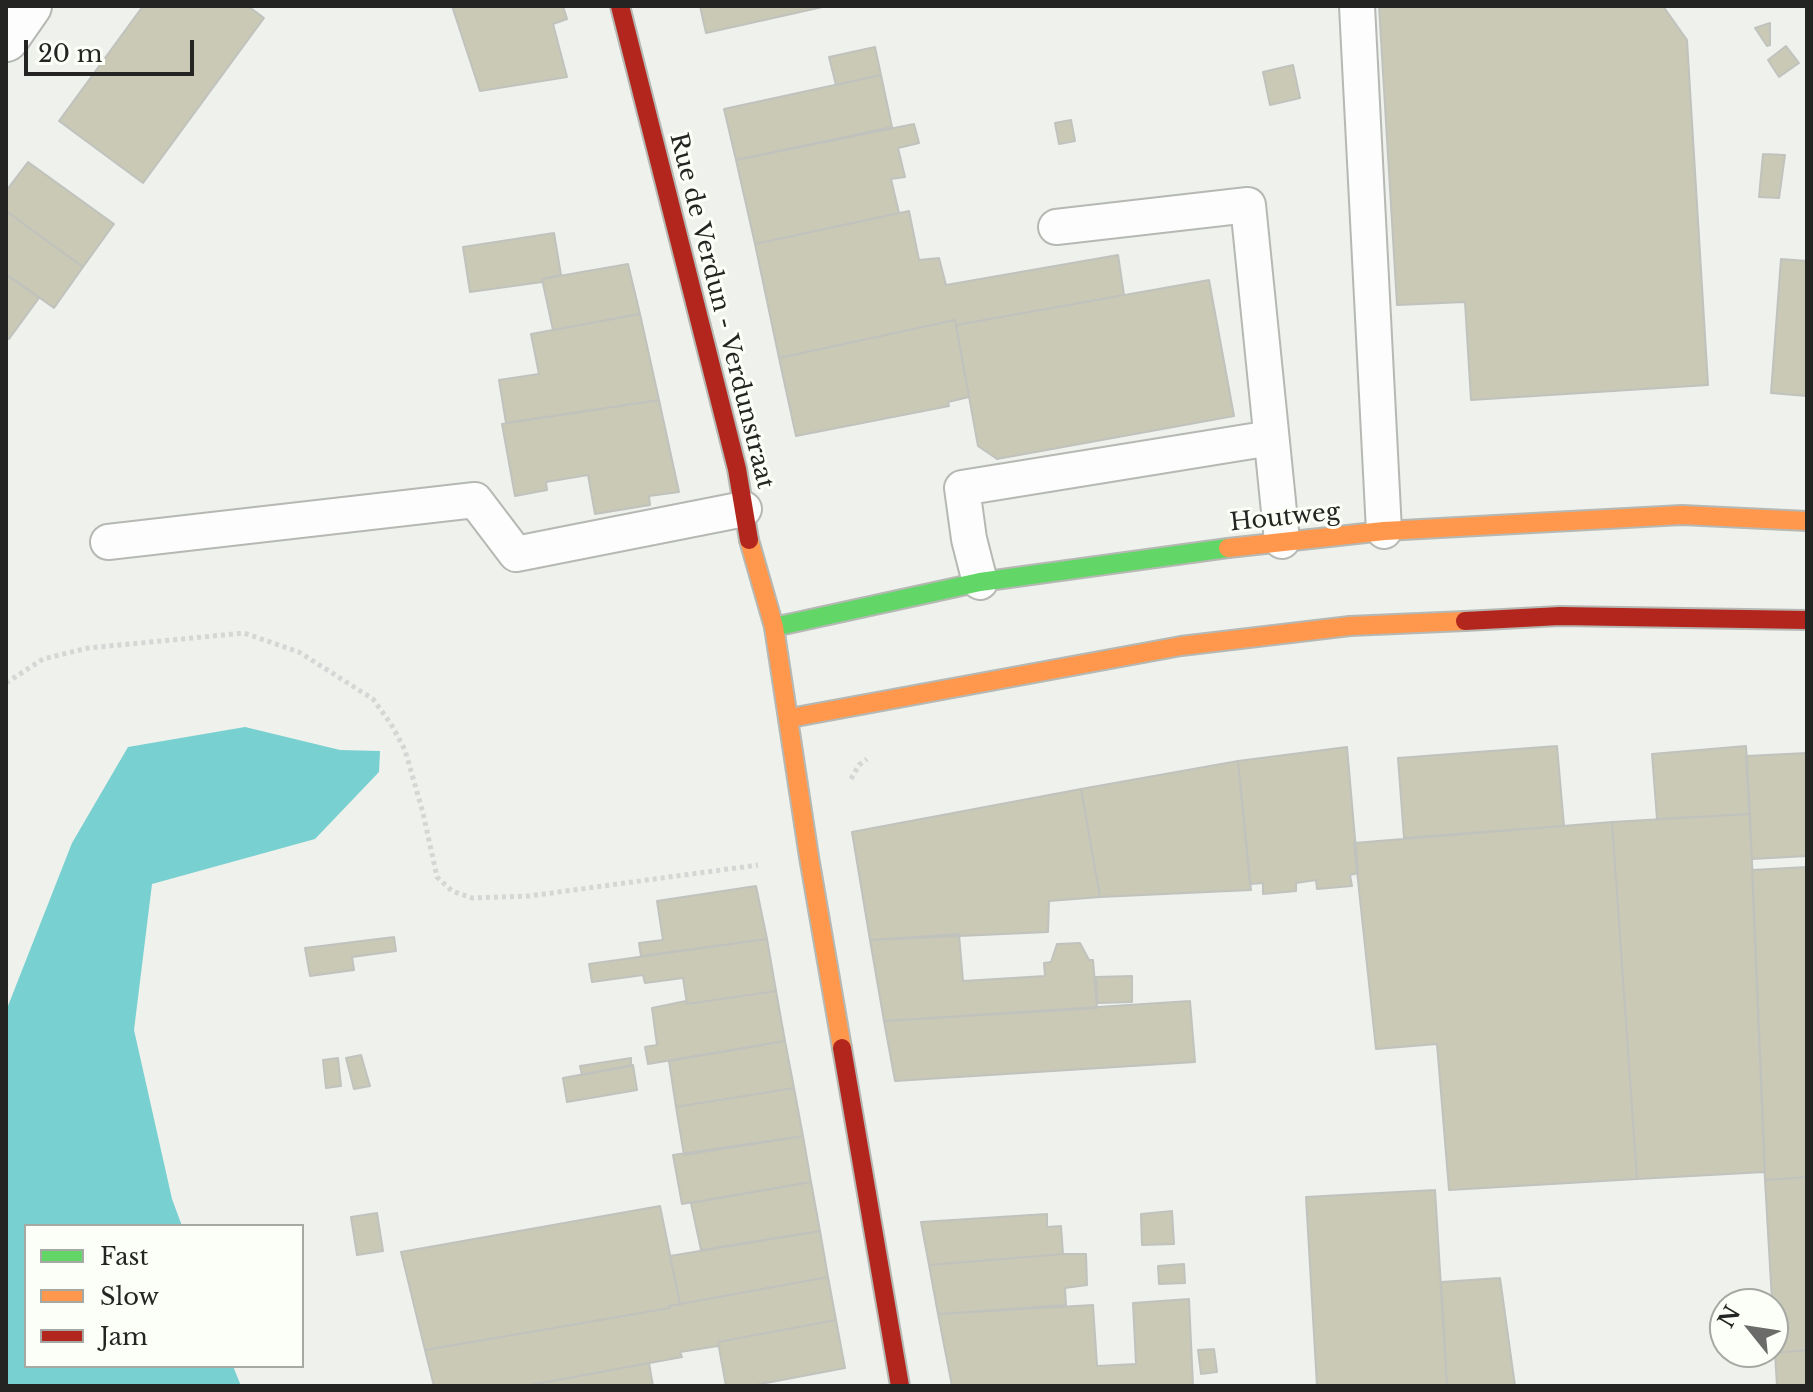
<!DOCTYPE html>
<html>
<head>
<meta charset="utf-8">
<style>
	body { margin:0 }
	#map { position:relative; width:1813px; height:1392px; overflow:hidden; background:#eef1ec; font-family:"Libre Baskerville",serif }
	canvas { display:block }
	.frame { position:absolute; inset:0; border:8px solid #242523; pointer-events:none }
	.legend { position:absolute; left:24px; top:1224px; width:280px; height:144px; box-sizing:border-box; background:#fbfff8; border:2px solid #a5a8a3; margin:0; padding:10px 14px; list-style:none; font-size:24px; color:#242523 }
	.legend li { display:flex; align-items:center; gap:16px; height:40px }
	.legend b { width:40px; border:2px solid #a5a8a3 }
	.north { position:absolute; left:1709px; top:1288px; width:80px; height:80px; box-sizing:border-box; background:#fbfff8; border:2px solid #a5a8a3; border-radius:50%; rotate:300deg; font-size:22px; font-weight:700; line-height:32px; text-align:center; color:#242523 }
	.north::after { content:''; display:block; margin:auto; width:28px; height:36px; background:#6b6c69; clip-path:polygon(50% 0,100% 100%,50% 72%,0 100%) }
	.scale { position:absolute; left:24px; top:40px; width:170px; height:36px; box-sizing:border-box; border:4px solid #242523; border-top:0; padding-left:10px; font-size:24px; line-height:28px; white-space:nowrap; color:#242523; -webkit-text-stroke:6px #fbfff8; paint-order:stroke }
</style>
</head>
<body>
<div id="map">
<canvas width="1813" height="1392"></canvas>
<div class="frame"></div>
<ul class="legend">
<li><b style="height:10px;background:#63d668"></b>Fast</li>
<li><b style="height:10px;background:#ff974d"></b>Slow</li>
<li><b style="height:10px;background:#b3261e"></b>Jam</li>
</ul>
<div class="north">N</div>
<div class="scale">20 m</div>
</div>
<script>
const ctx = document.querySelector('canvas').getContext('2d');
ctx.lineJoin = 'round';
function fill(path, color) { ctx.fillStyle = color; ctx.fill(path, 'evenodd'); }
const poly = rows => new Path2D(rows.map(r => 'M' + r).join(''));
function stroke(path, color, width, dash) { ctx.strokeStyle = color; ctx.lineWidth = width; ctx.lineCap = dash ? 'butt' : 'round'; ctx.setLineDash(dash || []); ctx.stroke(path); }
function label(font, color, halo, rows, align = 'center') {
  ctx.font = font + ' "Libre Baskerville",serif'; ctx.lineWidth = 6; ctx.setLineDash([]); ctx.textBaseline = 'middle'; ctx.strokeStyle = halo; ctx.fillStyle = color; for (const [text, x, y, turn = 0] of rows) {
    ctx.save(); ctx.translate(x, y); ctx.rotate((+turn || 0) * Math.PI / 180); ctx.textAlign = isNaN(turn) ? turn : align; if (halo) ctx.strokeText(text, 0, 0); ctx.fillText(text, 0, 0); ctx.restore();
  }
}
const water = poly([
	[245,727,340,750,380,751,379,772,315,839,152,884,134,1030,172,1199,182,1226,26,1226,26,1366,233,1366,241,1386,6,1386,6,1011,72,843,128,747]
]);
const building = poly([
	[143,6,248,6,264,18,143,183,59,121,143,6],
	[452,6,563,6,567,19,553,24,567,77,480,91,452,6],
	[700,6,827,6,706,33,700,6],
	[1379,6,1663,6,1687,40,1708,385,1471,400,1465,302,1397,305,1379,6],
	[1770,23,1770,45,1767,46,1755,28,1770,23],
	[1786,46,1799,63,1779,77,1768,60,1786,46],
	[875,47,881,75,836,85,829,57,875,47],
	[1293,65,1300,98,1270,105,1263,72,1293,65],
	[881,75,892,127,736,160,724,109,881,75],
	[1071,120,1075,141,1059,144,1055,123,1071,120],
	[914,124,919,143,898,148,905,177,891,179,899,213,755,244,736,160,914,124],
	[1763,154,1785,155,1779,198,1759,197,1763,154],
	[28,162,114,224,83,267,6,211,6,191,28,162],
	[6,211,83,267,54,308,6,274,6,211],
	[909,211,919,260,939,258,946,285,1118,255,1124,295,956,325,955,320,779,358,755,244,909,211],
	[554,233,561,275,542,279,542,282,470,292,463,247,554,233],
	[1781,259,1807,261,1807,396,1771,393,1781,259],
	[628,264,640,314,553,330,542,279,628,264],
	[6,274,39,298,9,339,6,337,6,274],
	[1209,280,1234,416,997,459,978,446,956,325,1209,280],
	[640,314,659,400,506,423,499,380,539,374,531,334,640,314],
	[955,320,969,397,948,402,949,406,796,436,779,358,955,320],
	[659,400,679,492,649,496,650,505,595,514,588,475,546,482,547,490,515,496,502,424,659,400],
	[1557,746,1564,826,1404,838,1398,758,1557,746],
	[1746,746,1750,814,1657,819,1652,754,1746,746],
	[1347,747,1358,873,1350,875,1352,886,1317,889,1316,880,1296,883,1296,891,1263,894,1263,883,1250,884,1238,761,1347,747],
	[1807,753,1807,856,1752,859,1746,756,1807,753],
	[1238,761,1251,890,1100,897,1081,789,1238,761],
	[1081,789,1100,897,1049,901,1048,932,870,940,852,832,1081,789],
	[1750,814,1765,1172,1637,1179,1612,822,1750,814],
	[1612,822,1637,1179,1449,1190,1437,1044,1376,1049,1354,843,1612,822],
	[1807,867,1807,1177,1765,1180,1752,870,1807,867],
	[756,886,767,939,641,956,639,943,663,940,657,901,756,886],
	[959,934,963,981,1045,976,1044,963,1051,962,1057,944,1080,943,1089,960,1093,960,1097,1008,884,1021,870,940,959,934],
	[394,937,396,951,352,957,354,970,310,976,305,948,394,937],
	[767,939,776,991,687,1004,683,978,645,983,643,975,592,982,589,964,767,939],
	[1132,976,1132,1002,1097,1003,1096,977,1132,976],
	[776,991,785,1041,648,1064,645,1047,657,1045,652,1008,686,1001,687,1004,776,991],
	[1190,1001,1195,1062,895,1081,884,1021,1190,1001],
	[785,1041,794,1088,676,1107,669,1061,785,1041],
	[361,1055,370,1086,354,1089,346,1058,361,1055],
	[338,1058,341,1086,326,1088,323,1060,338,1058],
	[631,1058,631,1066,582,1075,580,1066,631,1058],
	[633,1065,637,1090,567,1102,563,1078,633,1065],
	[794,1088,803,1136,684,1155,676,1107,794,1088],
	[803,1136,811,1182,682,1204,673,1155,803,1136],
	[1807,1177,1807,1350,1775,1353,1765,1180,1807,1177],
	[811,1182,820,1231,701,1250,691,1203,811,1182],
	[1435,1190,1447,1386,1317,1386,1306,1197,1435,1190],
	[660,1206,680,1304,669,1306,670,1308,425,1350,401,1252,660,1206],
	[1172,1211,1174,1244,1142,1245,1141,1214,1172,1211],
	[377,1213,383,1251,357,1255,351,1217,377,1213],
	[1047,1214,1047,1227,1061,1226,1063,1254,929,1265,921,1222,1047,1214],
	[820,1231,828,1277,680,1304,670,1256,820,1231],
	[1063,1254,1086,1254,1087,1285,1065,1288,1066,1305,938,1314,929,1265,1063,1254],
	[1184,1264,1185,1283,1159,1284,1158,1266,1184,1264],
	[828,1277,836,1320,718,1342,718,1346,680,1352,682,1357,525,1386,434,1386,425,1350,670,1308,669,1306,828,1277],
	[1500,1278,1515,1386,1447,1386,1441,1282,1500,1278],
	[1189,1299,1193,1386,952,1386,938,1314,1093,1305,1097,1366,1136,1364,1133,1303,1189,1299],
	[836,1320,845,1368,750,1386,726,1386,718,1342,836,1320],
	[1214,1349,1217,1372,1201,1374,1198,1350,1214,1349],
	[1807,1350,1807,1386,1777,1386,1775,1353,1807,1350],
	[649,1363,653,1386,525,1386,649,1363]
]);
const path = poly([
	[6,683,43,659,88,648,244,633,299,652,373,699,391,724,405,750,423,813,437,877,452,891,472,898,529,896,758,865],
	[851,779,859,765,867,759]
]);
const lane = poly([
	[1357,6,1384,531],
	[1056,227,1248,205,1282,541],
	[108,542,475,500,516,554,744,509],
	[980,582,969,539,962,488,1271,438]
]);
const street = poly([
	[6,39,29,6]
]);
const fast = poly([
	[774,627,980,582,1228,548]
]);
const slow = poly([
	[749,540,774,627,809,857,842,1048],
	[1228,548,1384,531,1682,515,1807,521],
	[790,718,1181,646,1350,626,1465,621]
]);
const jam = poly([
	[620,6,737,469,749,540],
	[1465,621,1560,616,1807,620],
	[842,1048,900,1386]
]);
const streetNames = [
	["Rue de Verdun - Verdunstraat",721,311,76],
	["Houtweg",1285,518,-6]
];
fill(water, '#78d0d0');
fill(building, '#cac9b6');
stroke(building, '#c0c2be', 2);
stroke(lane, '#b6b8b4', 38);
stroke(street, '#b6b8b4', 48);
stroke(fast, '#b6b8b4', 22);
stroke(slow, '#b6b8b4', 22);
stroke(jam, '#b6b8b4', 22);
stroke(path, '#d5d6d5', 5, [4, 4]);
stroke(lane, '#fcfdfc', 34);
stroke(street, '#fcfdfc', 44);
stroke(fast, '#63d668', 18);
stroke(slow, '#ff974d', 18);
stroke(jam, '#b3261e', 18);
label('24px', '#242523', '#fbfff8', streetNames);
</script>
</body>
</html>
